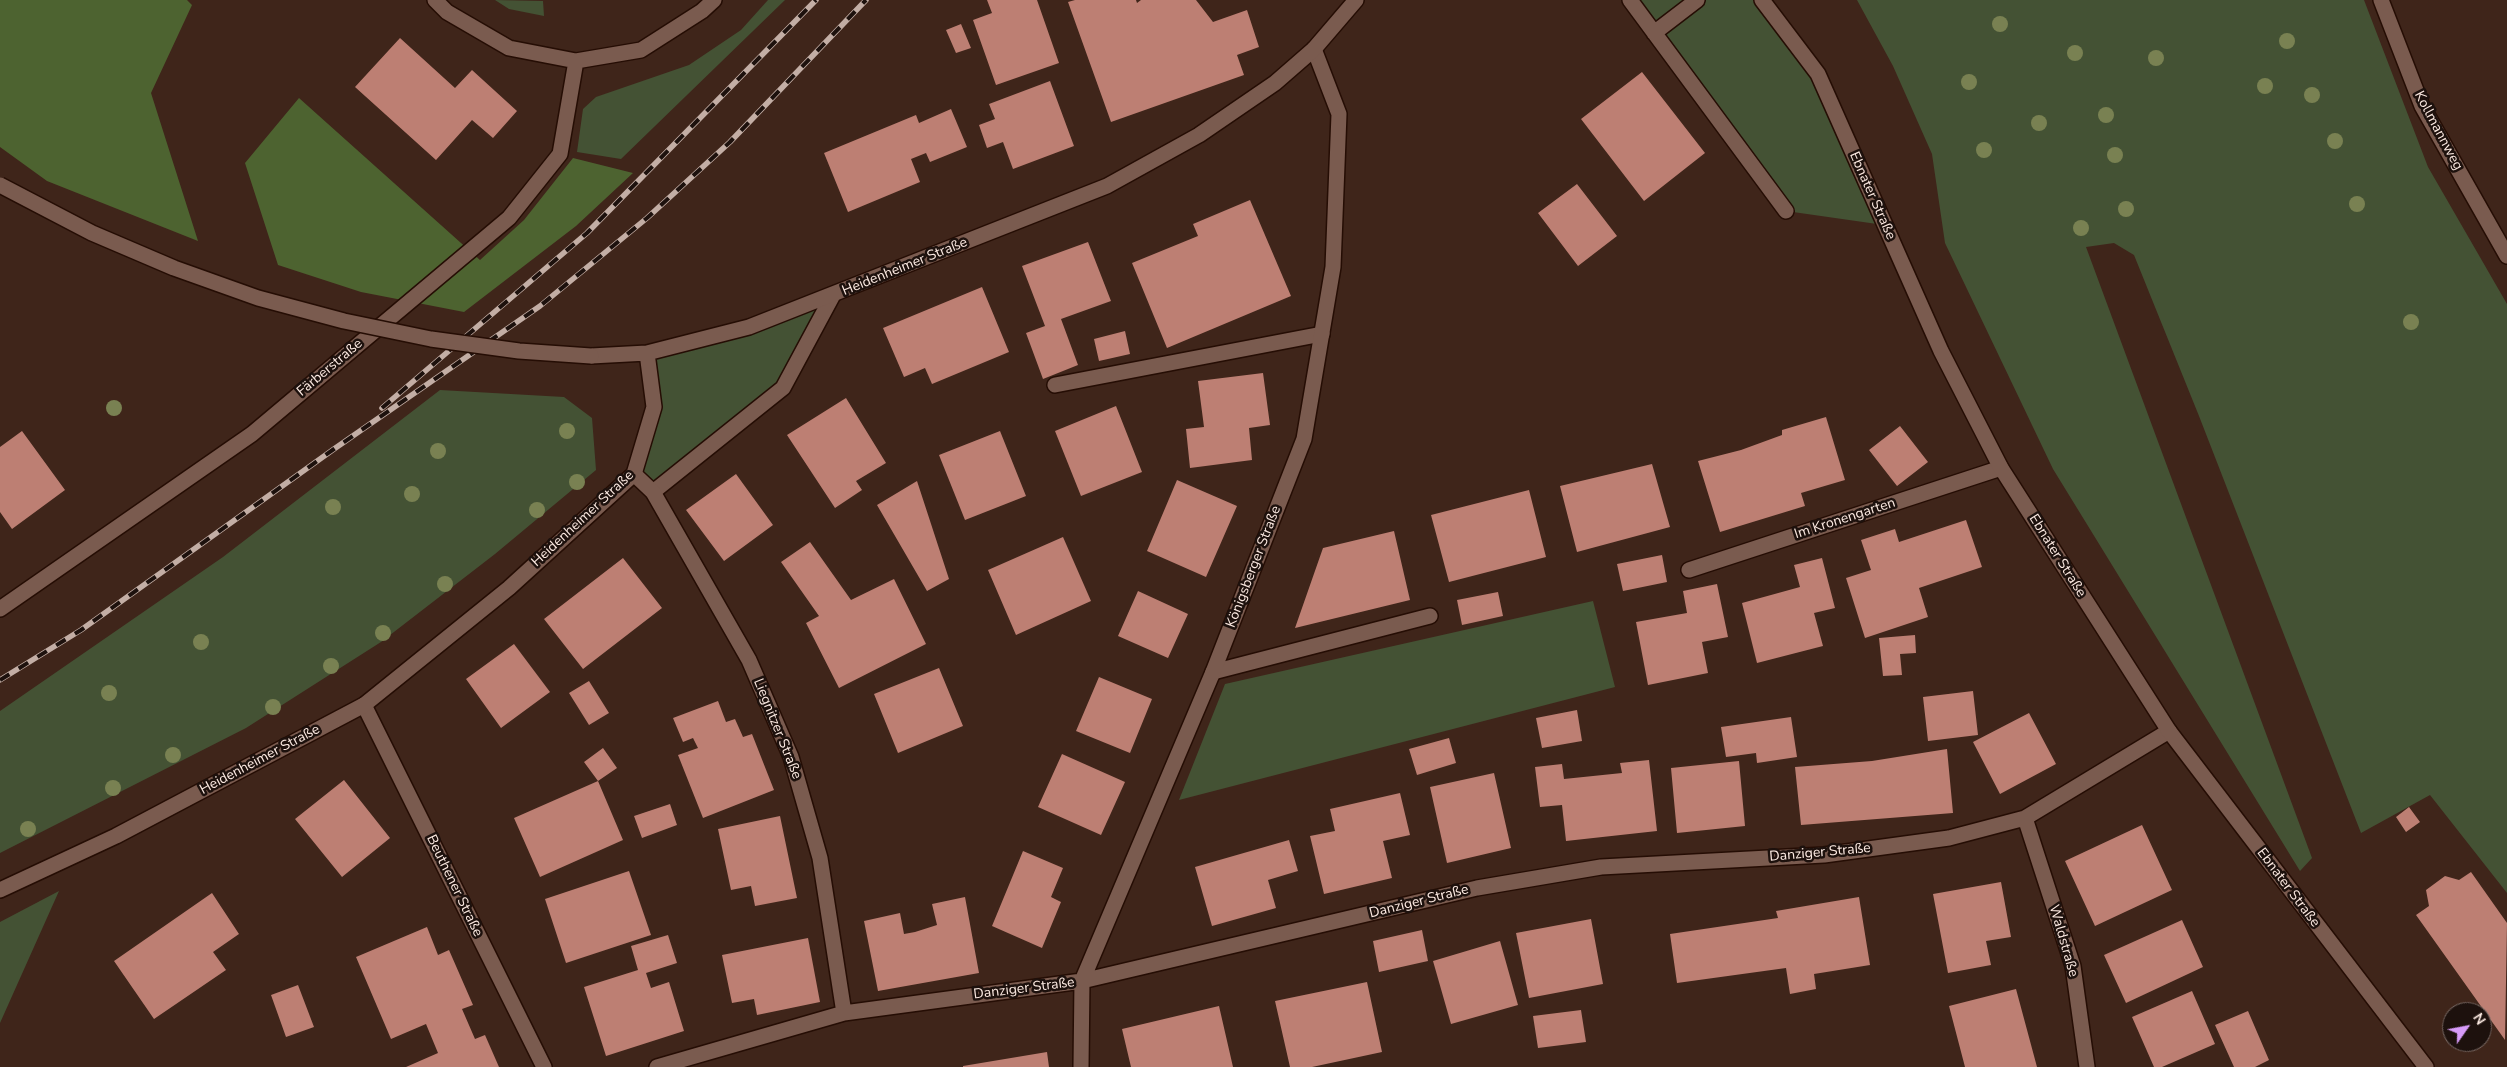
<!DOCTYPE html>
<html>
<head>
<meta charset="utf-8">
<style>
	body { margin:0 }
	#map { position:relative; width:2507px; height:1067px; overflow:hidden; background:#3f251a; font-family:"Nunito Sans",sans-serif }
	canvas { display:block }
	.north { position:absolute; left:2442px; top:1002px; width:50px; height:50px; box-sizing:border-box; background:#1d110d; border:1px solid #776863; border-radius:50%; rotate:57deg; font-size:14px; font-weight:700; line-height:20px; text-align:center; color:#fdebe3 }
	.north::after { content:''; display:block; margin:auto; width:18px; height:22px; background:#d79bf9; clip-path:polygon(50% 0,100% 100%,50% 72%,0 100%) }
</style>
</head>
<body>
<div id="map">
<canvas width="2507" height="1067"></canvas>
<div class="north">N</div>
</div>
<script>
const ctx = document.querySelector('canvas').getContext('2d');
ctx.lineJoin = 'round';
function fill(path, color) { ctx.fillStyle = color; ctx.fill(path, 'evenodd'); }
const poly = rows => new Path2D(rows.map(r => 'M' + r).join(''));
function stroke(path, color, width, dash) { ctx.strokeStyle = color; ctx.lineWidth = width; ctx.lineCap = dash ? 'butt' : 'round'; ctx.setLineDash(dash || []); ctx.stroke(path); }
function label(font, color, halo, rows, align = 'center') {
  ctx.font = font + ' "Nunito Sans",sans-serif'; ctx.lineWidth = 5; ctx.setLineDash([]); ctx.textBaseline = 'middle'; ctx.strokeStyle = halo; ctx.fillStyle = color; for (const [text, x, y, turn = 0] of rows) {
    ctx.save(); ctx.translate(x, y); ctx.rotate((+turn || 0) * Math.PI / 180); ctx.textAlign = isNaN(turn) ? turn : align; if (halo) ctx.strokeText(text, 0, 0); ctx.fillText(text, 0, 0); ctx.restore();
  }
}
const green = poly([
	[495,0,543,1,544,16,509,9],
	[768,0,785,0,621,159,577,152,583,109,596,97,689,65,741,30],
	[1630,0,1758,0,1814,75,1877,224,1786,211],
	[1857,0,2364,0,2428,167,2507,304,2507,893,2430,795,2361,833,2199,416,2134,255,2114,243,2086,247,2312,858,2300,871,2053,469,1945,243,1932,154,1893,66],
	[833,295,783,388,653,492,634,474,654,407,647,353],
	[440,390,564,397,592,418,596,470,495,554,381,642,246,728,0,853,0,711,223,557],
	[1593,601,1615,687,1179,800,1225,684],
	[59,891,0,1023,0,922]
]);
const forest = poly([
	[0,0,187,0,192,5,151,93,198,241,47,181,0,147],
	[299,98,480,260,524,220,573,158,633,173,576,226,464,312,361,292,278,265,245,163]
]);
const building = poly([
	[987,0,1037,0,1059,63,996,85,973,20,992,13],
	[1075,0,1136,0,1137,3,1141,0,1196,0,1213,22,1247,10,1259,47,1237,55,1244,75,1111,122,1068,2],
	[961,24,971,48,956,53,946,30],
	[400,38,455,88,472,70,517,111,493,138,472,120,436,160,355,87],
	[1642,72,1705,153,1644,201,1581,119],
	[1050,81,1074,146,1013,169,1003,142,987,148,979,125,995,119,989,104],
	[951,109,967,147,930,162,926,153,911,159,920,182,848,212,824,153,916,115,919,123],
	[1577,184,1617,236,1578,266,1538,213],
	[1250,200,1291,296,1167,348,1132,263,1198,236,1193,224],
	[1088,242,1111,301,1061,319,1078,365,1043,379,1026,333,1045,326,1022,266],
	[982,287,1009,352,932,384,925,368,904,377,883,328],
	[1125,331,1130,354,1099,361,1094,339],
	[1263,373,1270,425,1249,428,1252,460,1190,468,1186,429,1204,427,1198,381],
	[846,398,886,463,856,481,862,490,835,508,787,435],
	[1116,406,1142,472,1081,496,1055,431],
	[1826,417,1845,480,1801,493,1805,506,1720,532,1698,461,1741,450,1782,435,1782,430],
	[1900,426,1928,462,1897,486,1869,450],
	[22,431,65,490,12,529,0,512,0,447],
	[1000,431,1026,496,965,520,939,455],
	[1652,464,1670,527,1577,552,1560,486],
	[736,474,773,525,724,561,686,510],
	[1177,480,1237,506,1206,577,1147,551],
	[917,481,949,579,927,591,877,505],
	[1529,490,1546,557,1449,582,1431,515],
	[1966,520,1982,567,1919,588,1928,617,1865,638,1846,578,1871,570,1861,540,1895,529,1899,542],
	[1394,531,1410,600,1295,628,1323,548],
	[1063,537,1091,601,1016,635,988,570],
	[810,542,851,600,894,579,926,644,839,688,806,623,819,616,781,562],
	[1662,555,1667,582,1623,591,1617,564],
	[623,558,662,608,583,669,544,619],
	[1822,558,1835,608,1814,613,1823,646,1757,663,1742,603,1800,587,1794,565],
	[1717,584,1728,637,1702,642,1708,673,1648,685,1636,622,1687,613,1683,591],
	[1138,591,1188,614,1168,658,1118,636],
	[1498,592,1503,616,1462,625,1457,600],
	[1915,635,1916,653,1900,654,1902,675,1883,676,1879,638],
	[514,644,550,692,501,728,466,679],
	[939,668,963,726,898,753,874,694],
	[1099,677,1152,699,1130,753,1076,731],
	[589,681,609,713,589,725,569,693],
	[1973,691,1978,735,1928,741,1923,697],
	[718,701,726,722,735,719,743,737,752,734,774,790,703,818,678,755,698,748,693,738,683,742,673,718],
	[1577,710,1582,741,1542,748,1536,718],
	[2029,713,2056,764,2000,794,1973,742],
	[1791,717,1797,757,1757,763,1756,753,1726,757,1721,727],
	[1449,738,1456,763,1417,775,1409,749],
	[603,748,617,768,598,781,584,762],
	[1947,749,1953,813,1801,825,1795,767,1872,761],
	[1062,754,1125,782,1101,835,1038,807],
	[1649,760,1657,831,1566,841,1562,805,1540,807,1535,767,1562,764,1564,779,1622,773,1620,763],
	[1739,761,1745,826,1677,833,1671,768],
	[1494,773,1511,848,1447,863,1430,787],
	[344,780,390,838,342,877,295,819],
	[598,781,623,840,540,877,514,818],
	[1400,793,1410,835,1383,841,1392,878,1324,894,1310,836,1335,831,1330,809],
	[670,804,677,825,642,838,634,816],
	[2409,807,2420,822,2406,832,2396,817],
	[780,816,797,898,755,906,751,886,731,890,718,829],
	[2142,825,2172,890,2095,926,2065,861],
	[1289,840,1298,871,1268,880,1276,908,1212,926,1195,867],
	[1023,851,1063,868,1051,897,1061,902,1042,948,992,926],
	[629,871,651,935,566,963,545,899],
	[2471,872,2507,923,2505,1040,2416,915,2429,906,2426,890,2445,876,2459,880],
	[2001,882,2011,937,1986,941,1991,965,1948,973,1933,894],
	[212,893,239,934,213,952,226,970,154,1019,114,961],
	[965,897,979,973,878,991,864,921,900,913,904,934,915,932,937,925,932,904],
	[1859,897,1870,965,1814,974,1816,989,1790,994,1786,968,1677,983,1670,934,1778,918,1776,911],
	[1591,919,1603,984,1529,998,1516,933],
	[2182,920,2203,967,2126,1003,2104,955],
	[427,927,438,955,449,950,473,1005,462,1009,475,1039,485,1035,499,1067,406,1067,438,1053,426,1024,391,1039,356,957],
	[1422,930,1428,961,1379,972,1373,941],
	[668,935,677,963,646,973,651,988,669,982,684,1031,606,1056,584,987,638,970,631,946],
	[808,938,820,1002,757,1015,754,999,732,1003,722,955],
	[1500,941,1518,1005,1451,1024,1433,961],
	[1367,982,1382,1052,1312,1067,1290,1067,1275,1001],
	[298,985,314,1027,286,1037,271,995],
	[2016,989,2037,1067,1965,1067,1949,1006],
	[2192,991,2215,1044,2162,1067,2154,1067,2132,1017],
	[1219,1006,1233,1067,1131,1067,1122,1029],
	[1581,1010,1586,1042,1538,1048,1533,1016],
	[2248,1011,2269,1060,2255,1067,2234,1067,2215,1025],
	[1047,1052,1049,1067,963,1067,963,1066]
]);
const lane = poly([
	[1630,0,1786,211],
	[1654,33,1697,0],
	[1055,385,1322,334],
	[653,492,783,388,833,295],
	[1213,672,1430,616]
]);
const street = poly([
	[435,0,447,12,509,48,576,61,641,50,702,11,714,0],
	[2381,0,2422,106,2507,256],
	[634,474,653,492,749,660,791,757,820,858,844,1013],
	[1689,570,2001,468],
	[0,609,252,434,509,218,560,154,576,61],
	[364,705,544,1067],
	[2025,818,2073,966,2087,1067],
	[657,1067,844,1013,1082,981,1477,888,1601,867,1824,855,1949,838,2025,818,2169,731],
	[1081,1067,1082,981,1213,672,1304,439,1333,267,1339,114,1314,49]
]);
const secondary = poly([
	[1762,0,1818,74,1941,351,2001,468,2169,731,2426,1067],
	[591,356,647,353,749,327,1107,186,1199,135,1275,83,1314,49,1356,0],
	[0,890,116,836,364,705,509,588,634,474,654,407,647,353]
]);
const rail = poly([
	[382,408,587,233,816,0],
	[0,680,81,630,334,449,540,306,647,218,730,142,866,0]
]);
const secondaryBridge = poly([
	[0,185,92,233,174,268,258,298,344,321,431,339,519,351,591,356]
]);
const trees = [
	[2000,24],
	[2287,41],
	[2075,53],
	[2156,58],
	[1969,82],
	[2265,86],
	[2312,95],
	[2106,115],
	[2039,123],
	[2335,141],
	[1984,150],
	[2115,155],
	[2357,204],
	[2126,209],
	[2081,228],
	[2411,322],
	[114,408],
	[567,431],
	[438,451],
	[577,482],
	[412,494],
	[333,507],
	[537,510],
	[445,584],
	[383,633],
	[201,642],
	[331,666],
	[109,693],
	[273,707],
	[173,755],
	[113,788],
	[28,829]
];
const streetNames = [
	["Kollmannweg",2438,131,62],
	["Ebnater Straße",1872,196,66],
	["Heidenheimer Straße",905,267,-22],
	["Färberstraße",330,368,-40],
	["Heidenheimer Straße",583,519,-43],
	["Im Kronengarten",1845,519,-18],
	["Ebnater Straße",2057,556,58],
	["Königsberger Straße",1254,567,-69],
	["Liegnitzer Straße",777,729,68],
	["Heidenheimer Straße",260,760,-28],
	["Danziger Straße",1820,853,-5],
	["Beuthener Straße",454,886,64],
	["Ebnater Straße",2288,888,53],
	["Danziger Straße",1419,902,-14],
	["Waldstraße",2063,941,74],
	["Danziger Straße",1024,989,-7]
];
fill(green, '#445234');
fill(forest, '#4d6330');
fill(building, '#bd7f73');
stroke(lane, '#250d04', 18);
stroke(street, '#250d04', 18);
stroke(secondary, '#250d04', 18);
stroke(lane, '#7a5b4f', 15);
stroke(street, '#7a5b4f', 15);
stroke(secondary, '#7a5b4f', 15);
stroke(rail, '#c3aea5', 5.5);
stroke(rail, '#1d110d', 4, [11]);
stroke(secondaryBridge, '#250d04', 18, []);
stroke(secondaryBridge, '#7a5b4f', 15);
ctx.fillStyle = '#798152';
for (const [x, y] of trees) { ctx.beginPath(); ctx.arc(x, y, 8, 0, 2 * Math.PI); ctx.fill(); }
label('14px', '#fdebe3', '#1d110d', streetNames);
</script>
</body>
</html>
